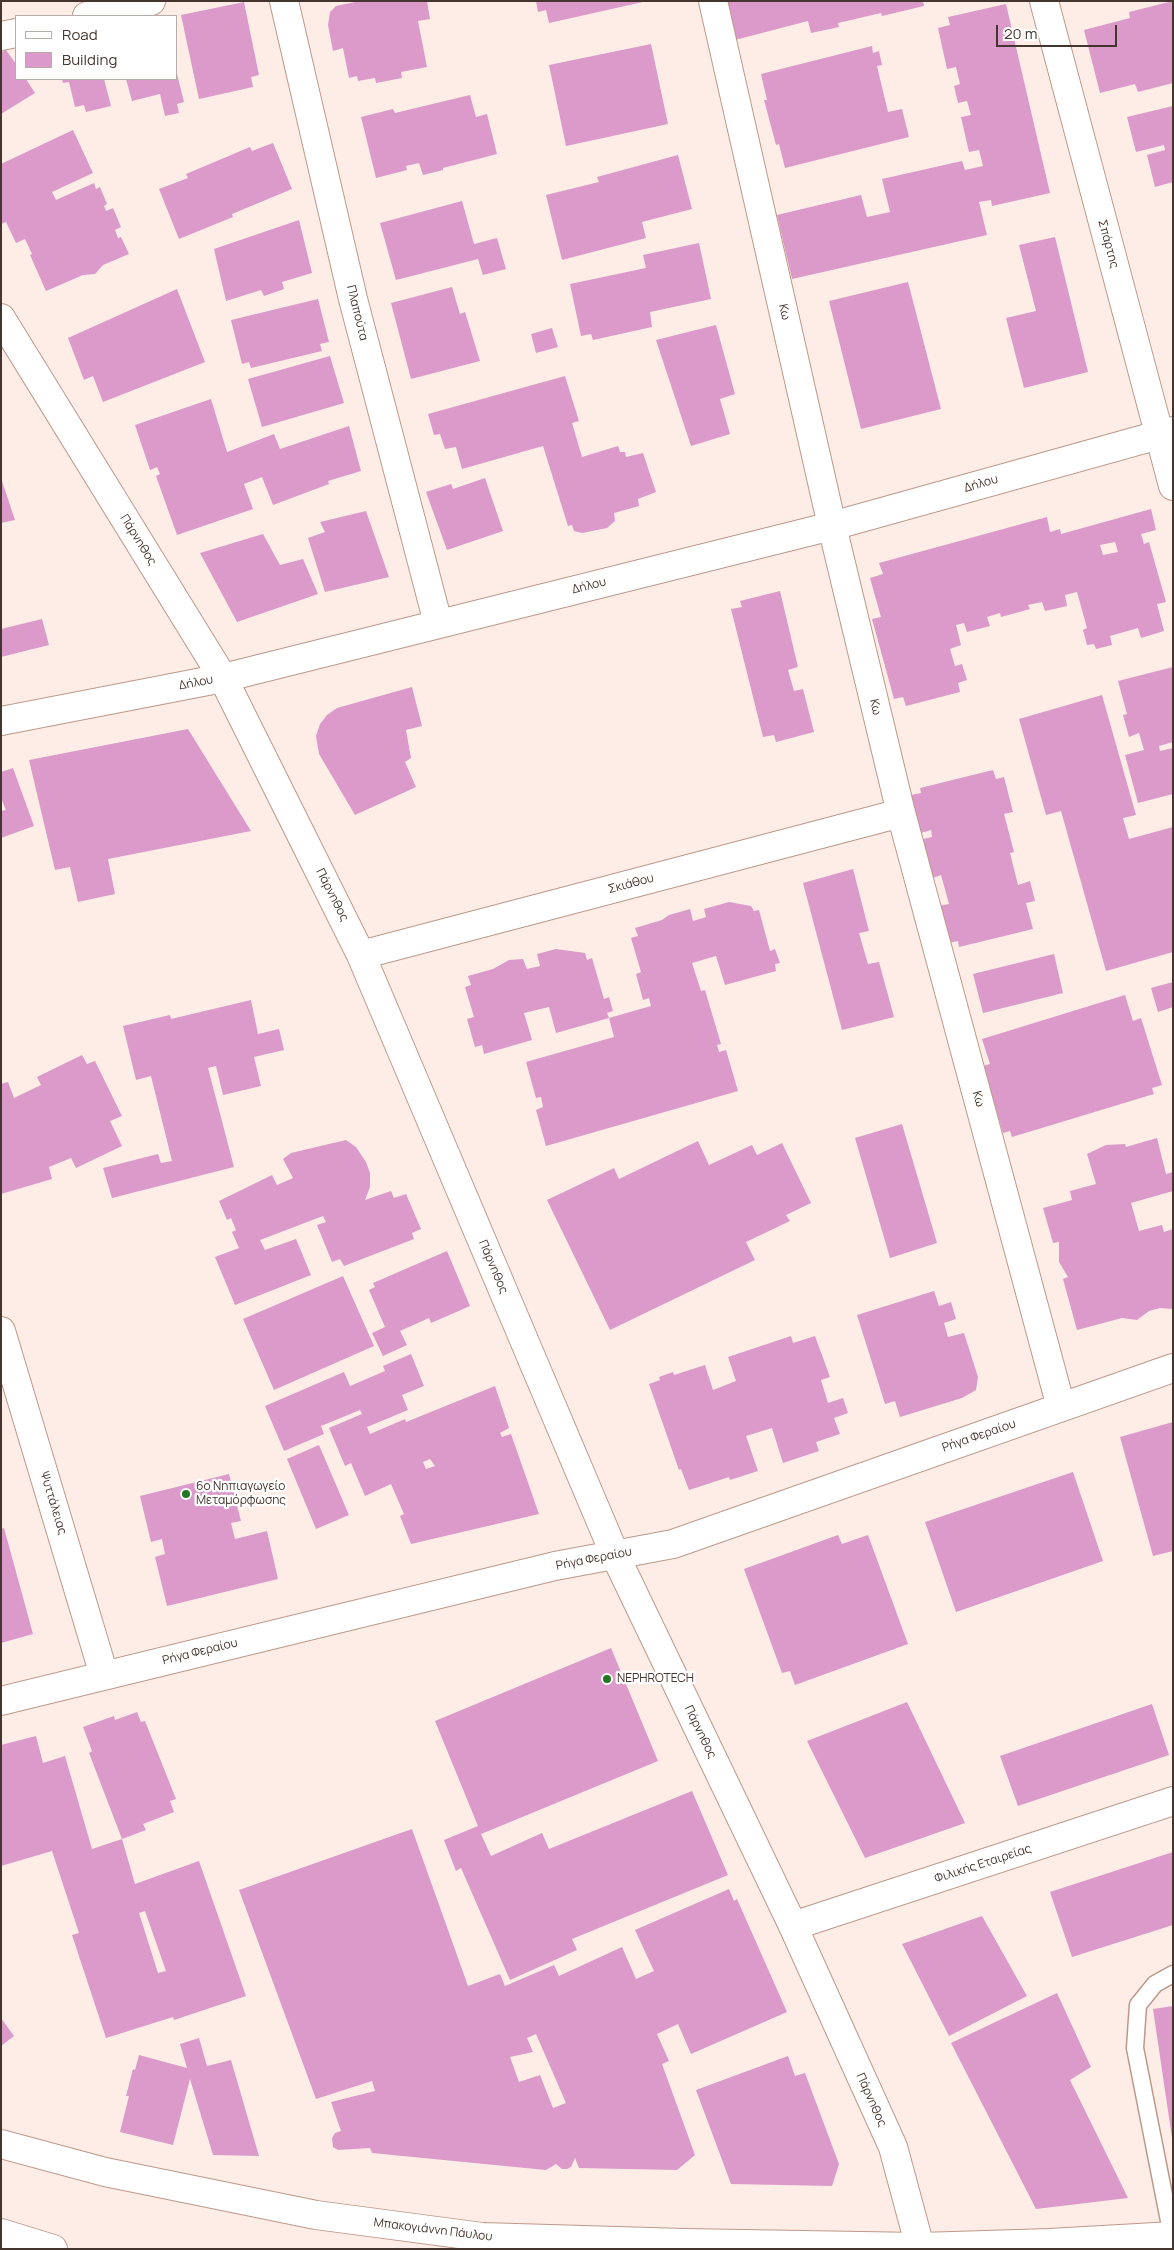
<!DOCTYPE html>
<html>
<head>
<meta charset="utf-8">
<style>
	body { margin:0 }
	#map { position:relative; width:1174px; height:2250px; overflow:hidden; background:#fdede6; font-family:Manrope,sans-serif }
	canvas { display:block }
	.frame { position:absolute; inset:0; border:2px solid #44352e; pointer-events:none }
	.legend { position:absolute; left:15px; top:15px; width:162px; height:65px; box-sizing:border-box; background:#fff; border:1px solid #b4aeab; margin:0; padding:6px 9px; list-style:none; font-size:15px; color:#44352e }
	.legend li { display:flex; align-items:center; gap:10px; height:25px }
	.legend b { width:25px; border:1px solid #b4aeab }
	.scale { position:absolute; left:996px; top:25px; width:121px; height:22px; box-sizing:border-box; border:2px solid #44352e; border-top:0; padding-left:6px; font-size:15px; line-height:18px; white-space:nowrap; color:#44352e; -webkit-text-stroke:4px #fff; paint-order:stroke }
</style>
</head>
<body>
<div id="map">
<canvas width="1174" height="2250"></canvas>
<div class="frame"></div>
<ul class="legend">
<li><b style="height:6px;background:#fff"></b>Road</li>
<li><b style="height:14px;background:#db9aca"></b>Building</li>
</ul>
<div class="scale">20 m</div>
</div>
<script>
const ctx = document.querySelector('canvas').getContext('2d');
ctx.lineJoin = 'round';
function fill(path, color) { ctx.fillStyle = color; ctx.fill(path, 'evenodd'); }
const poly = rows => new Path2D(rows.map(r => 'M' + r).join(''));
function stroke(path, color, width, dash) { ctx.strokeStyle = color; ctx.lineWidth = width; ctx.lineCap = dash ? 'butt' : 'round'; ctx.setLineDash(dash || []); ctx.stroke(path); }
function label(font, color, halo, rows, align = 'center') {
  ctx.font = font + ' Manrope,sans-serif'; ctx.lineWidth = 4.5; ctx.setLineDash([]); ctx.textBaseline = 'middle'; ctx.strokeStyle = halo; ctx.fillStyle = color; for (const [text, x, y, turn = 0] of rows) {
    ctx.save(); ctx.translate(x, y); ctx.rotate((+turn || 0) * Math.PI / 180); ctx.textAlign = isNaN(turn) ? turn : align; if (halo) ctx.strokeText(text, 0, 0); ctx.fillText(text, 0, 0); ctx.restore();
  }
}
const building = poly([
	[360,1,427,1,430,19,418,21,427,67,401,72,402,78,376,83,375,78,358,81,357,76,349,78,343,48,333,51,328,25,330,12,336,6],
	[536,1,643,1,643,2,549,23,546,10,538,12],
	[726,1,923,1,924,6,882,16,881,13,838,23,839,27,811,33,808,21,735,40],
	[1173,1,1173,83,1138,92,1135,84,1100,93,1084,30,1130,18,1129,12],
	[244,2,259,75,251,77,253,87,199,99,181,15],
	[1006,4,1050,193,992,206,991,200,979,202,987,235,792,279,777,215,861,195,867,217,890,212,882,179,962,161,965,170,983,166,979,150,969,152,961,117,971,115,967,101,958,103,954,86,960,84,956,67,947,69,938,28,950,25,948,17],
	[651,44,668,124,566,146,549,65],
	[872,46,873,53,879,51,882,65,877,66,888,112,902,109,909,137,785,168,779,144,776,145,764,100,767,100,761,74],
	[6,50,16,64,16,79,26,79,35,93,1,114,1,52],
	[177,74,184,102,177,104,179,113,165,116,160,94,132,101,126,79,176,79],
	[62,79,104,79,111,106,86,112,84,105,75,107,69,82,63,83],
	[470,95,476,117,487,114,497,154,443,168,443,170,423,175,419,163,406,166,407,170,376,178,361,117,393,109,395,113],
	[1173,106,1173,182,1155,187,1147,155,1165,150,1164,145,1136,152,1127,117],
	[73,130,93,173,52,192,56,200,94,183,96,189,100,187,107,204,104,206,106,211,113,208,121,227,115,230,118,238,121,237,129,254,103,265,95,274,83,275,46,291,30,255,32,254,25,239,16,243,6,222,1,224,1,164],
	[273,143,292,189,232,214,233,217,179,239,159,189,188,178,186,174,250,147,252,151],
	[678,155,692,209,642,222,646,238,562,260,546,195,599,182,597,177],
	[462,201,474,244,497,238,506,269,483,275,478,259,396,280,380,223],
	[299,220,312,273,282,282,284,289,264,296,261,290,226,301,214,249],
	[1055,237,1088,372,1024,388,1006,318,1036,311,1019,245],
	[699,243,711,299,650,312,652,327,593,340,591,334,581,336,570,284,646,268,643,255],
	[908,282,941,409,861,429,829,301],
	[452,287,460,314,465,312,480,361,411,379,391,303],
	[177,289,205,362,103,402,93,376,84,380,68,338],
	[318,299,329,342,320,344,322,351,251,368,249,362,242,364,231,320],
	[716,325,735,394,720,399,730,434,691,446,656,340],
	[552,328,558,347,536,353,531,334],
	[330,356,344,403,262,427,248,379],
	[565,376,579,421,572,423,582,457,618,446,620,452,625,452,626,457,643,453,656,492,638,499,639,506,614,513,615,521,607,528,582,533,574,531,572,525,568,526,543,446,462,469,456,447,445,449,440,434,434,435,428,414],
	[211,399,227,452,274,434,280,449,349,426,361,471,328,481,329,484,273,505,262,477,244,484,253,509,177,535,156,476,160,474,157,467,150,470,135,425],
	[1,478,15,520,1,523],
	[485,478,503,531,447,550,426,492,451,484,453,489],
	[1151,509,1156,530,1141,534,1144,544,1149,542,1166,602,1157,604,1164,631,1141,638,1138,628,1110,636,1112,645,1096,649,1094,644,1087,645,1083,630,1087,628,1077,592,1065,595,1067,606,1045,611,1042,602,1028,605,1030,609,1001,617,1000,613,987,617,990,626,967,632,964,623,956,625,961,645,950,649,955,666,962,664,967,680,958,683,960,692,906,706,903,697,894,699,872,619,881,617,870,578,883,574,879,563,1047,517,1050,532,1060,529,1061,534],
	[1115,542,1118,552,1103,555,1100,545],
	[366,511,389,577,325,592,308,538,325,532,320,522],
	[263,534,280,565,303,559,318,594,237,622,200,553],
	[780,591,798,667,788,670,794,691,803,689,814,732,776,742,774,735,763,737,731,609,742,607,740,601],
	[42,619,49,645,1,657,1,629],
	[1173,667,1173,742,1159,746,1160,751,1173,748,1173,794,1138,803,1125,755,1144,750,1139,733,1129,737,1123,715,1127,714,1118,681],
	[412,687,422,726,406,730,411,758,405,762,416,787,355,815,319,754,316,736,320,724,327,715,337,708],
	[1102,695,1136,815,1123,818,1129,839,1173,827,1173,952,1106,971,1061,811,1046,815,1019,719],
	[188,729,251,831,108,859,115,894,78,902,70,867,55,870,29,760],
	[13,768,34,826,1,838,1,811,6,810,1,798,1,772],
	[993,770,996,779,1004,777,1013,812,1004,814,1014,852,1010,853,1018,885,1030,881,1035,901,1026,903,1033,929,959,947,958,941,948,943,938,906,949,904,941,875,933,878,923,839,932,837,931,830,921,833,911,795,921,793,920,788],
	[853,869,869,931,859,933,868,964,879,962,894,1017,842,1030,803,883],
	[729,902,751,906,754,911,759,910,770,951,775,949,780,963,775,964,776,971,725,985,716,956,692,963,701,991,705,990,721,1044,717,1045,719,1052,726,1050,738,1091,546,1146,536,1110,543,1107,541,1097,536,1098,526,1062,614,1037,609,1018,651,1006,649,998,643,1000,636,974,641,972,631,938,638,936,635,928,662,920,669,915,690,909,693,921,706,917,704,909],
	[556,949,585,953,587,960,592,958,604,999,609,997,613,1011,607,1013,609,1018,556,1033,549,1007,524,1013,532,1040,484,1054,482,1045,475,1047,467,1019,474,1017,465,987,471,985,468,976,493,969,509,960,523,959,527,969,540,966,537,954],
	[1054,954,1063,993,983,1013,973,974],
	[1173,982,1173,1007,1158,1012,1151,988],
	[1125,995,1133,1021,1141,1018,1162,1085,1152,1088,1154,1094,1012,1137,1010,1131,1003,1133,983,1066,990,1064,982,1039],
	[251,1000,258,1034,279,1029,284,1050,254,1057,261,1086,223,1095,216,1066,208,1068,234,1167,112,1198,103,1168,158,1154,161,1163,172,1161,151,1076,136,1080,123,1026,170,1015,171,1019],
	[82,1055,87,1064,95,1061,122,1116,110,1121,122,1146,76,1168,71,1158,49,1167,52,1179,1,1194,1,1084,8,1082,14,1098,41,1085,37,1077],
	[902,1124,937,1243,890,1258,855,1138],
	[1157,1138,1166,1174,1173,1172,1173,1191,1131,1203,1139,1231,1162,1225,1164,1232,1173,1229,1173,1309,1160,1308,1149,1311,1137,1320,1122,1318,1077,1330,1063,1279,1068,1277,1059,1262,1059,1242,1053,1243,1043,1208,1072,1200,1070,1191,1096,1184,1087,1154,1106,1145,1125,1144,1126,1147],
	[346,1140,356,1147,366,1162,370,1173,370,1187,365,1200,391,1191,394,1198,406,1194,421,1229,412,1233,414,1239,344,1266,340,1259,332,1262,317,1225,326,1222,323,1216,260,1240,265,1250,296,1239,311,1275,235,1305,215,1257,239,1248,232,1232,236,1230,231,1218,227,1220,219,1201,272,1175,277,1185,293,1178,283,1159,291,1153],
	[698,1141,709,1165,752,1145,757,1155,782,1143,811,1203,786,1215,790,1221,746,1242,755,1260,610,1330,547,1200,614,1168,619,1179],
	[447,1251,470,1306,431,1323,429,1318,400,1331,407,1345,383,1356,372,1333,385,1327,369,1290,375,1287,373,1283],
	[343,1276,374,1346,274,1390,243,1319],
	[934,1291,939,1306,951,1302,956,1319,944,1323,948,1337,964,1333,978,1377,976,1390,962,1398,900,1417,895,1401,885,1404,857,1315],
	[791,1336,793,1343,815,1336,830,1377,821,1380,828,1403,843,1398,848,1413,834,1418,840,1434,816,1442,819,1451,783,1463,772,1428,746,1436,758,1471,730,1480,729,1477,689,1490,681,1469,679,1470,649,1384,660,1380,659,1377,673,1372,674,1375,705,1365,713,1390,736,1381,728,1357],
	[411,1354,424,1386,402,1395,408,1410,367,1427,370,1434,405,1419,406,1422,495,1386,509,1428,500,1433,502,1437,511,1434,539,1514,411,1544,400,1516,404,1514,391,1484,365,1496,351,1463,345,1466,329,1428,362,1414,360,1410,321,1426,324,1434,284,1451,265,1406,344,1372,350,1386,385,1371,383,1366],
	[430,1459,435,1466,426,1469,423,1462],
	[1173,1422,1173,1551,1153,1556,1120,1437],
	[319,1445,349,1515,316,1529,287,1459],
	[1073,1472,1103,1561,956,1612,925,1522],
	[229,1474,241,1521,231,1523,235,1539,267,1531,278,1579,167,1606,155,1557,165,1554,162,1539,151,1542,140,1496],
	[4,1528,33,1634,1,1643,1,1529],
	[838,1535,842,1544,868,1535,908,1644,795,1685,790,1671,782,1673,744,1569],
	[611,1648,658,1761,481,1834,491,1856,542,1833,549,1849,692,1791,728,1875,572,1939,577,1950,510,1980,461,1868,456,1871,444,1840,478,1826,435,1721],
	[907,1702,965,1823,865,1858,807,1741],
	[1152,1704,1169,1755,1018,1806,1000,1756],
	[137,1712,141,1722,145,1721,176,1799,170,1801,174,1812,143,1824,146,1830,122,1839,89,1753,92,1751,83,1727,114,1716,115,1720],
	[36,1736,43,1763,65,1756,92,1849,122,1839,135,1884,199,1861,246,1996,174,2020,173,2017,106,2038,72,1935,79,1933,52,1851,1,1866,1,1745],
	[145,1911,166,1971,158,1973,139,1913],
	[412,1829,468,1986,500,1974,505,1986,554,1965,559,1976,622,1947,636,1979,654,1971,635,1930,729,1889,734,1901,737,1899,787,2012,691,2054,678,2024,657,2034,669,2061,662,2064,695,2155,677,2170,579,2168,575,2158,571,2167,567,2169,562,2169,556,2164,546,2170,372,2153,370,2148,338,2150,333,2147,332,2138,335,2133,341,2131,331,2102,375,2091,372,2081,316,2099,239,1890],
	[536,2034,566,2103,553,2108,540,2075,519,2082,510,2057,533,2052,527,2038],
	[1173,1852,1173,1925,1072,1957,1050,1892],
	[982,1916,1027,1996,949,2036,902,1944],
	[1057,1993,1091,2067,1070,2080,1128,2198,1036,2209,951,2043],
	[1173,2006,1173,2138,1172,2138,1153,2009],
	[1,2018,14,2036,1,2046],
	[199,2038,207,2066,231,2060,259,2156,213,2155,190,2079,173,2145,120,2132,129,2096,126,2096,133,2069,135,2070,139,2055,187,2068,180,2044],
	[788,2056,795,2076,805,2073,839,2164,832,2186,731,2184,696,2090]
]);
const lane = poly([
	[1172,2236,1135,2048,1138,2005,1155,1984,1173,1974]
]);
const street = poly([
	[284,1,353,299,438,623],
	[713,1,832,526,901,813,1061,1407],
	[1044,1,1173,486],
	[87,16,151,1],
	[1,36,16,33],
	[1,318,223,678,361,955,615,1555,793,1926,893,2147,920,2247],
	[1,721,223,678,832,526,1173,431],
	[361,955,901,813],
	[1,1331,104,1675],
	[1,1701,555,1566,673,1544,1173,1368],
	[793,1926,1173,1801],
	[1,2144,105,2172,316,2215,482,2237,684,2243,920,2247,1050,2243,1173,2236]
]);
const highway = poly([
	[1,2233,53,2249]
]);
const markers = [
	[186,1494,5,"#247722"],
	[607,1679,5,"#247722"]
];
const streetNames = [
	["Σπάρτης",1108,244,75],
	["Κω",784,312,77],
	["Πλαπούτα",357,313,76],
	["Δήλου",981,484,-16],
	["Πάρνηθος",138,540,58],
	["Δήλου",589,586,-14],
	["Δήλου",196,683,-11],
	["Κω",875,707,77],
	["Σκιάθου",631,884,-15],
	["Πάρνηθος",332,895,63],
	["Κω",978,1099,75],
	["Πάρνηθος",493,1267,67],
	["Ρήγα Φεραίου",979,1436,-19],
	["Ψυττάλειας",53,1503,73],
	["Ρήγα Φεραίου",594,1559,-11],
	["Ρήγα Φεραίου",200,1652,-14],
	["Πάρνηθος",700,1732,64],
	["Φιλικής Εταιρείας",983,1864,-18],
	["Πάρνηθος",871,2100,66],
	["Μπακογιάννη Πάυλου",433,2230,7]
];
const poiNames = [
	["6ο Νηπιαγωγείο",196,1487],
	["Μεταμόρφωσης",196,1501],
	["NEPHROTECH",617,1679]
];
fill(building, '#db9aca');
stroke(lane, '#bd9989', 19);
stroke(street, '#bd9989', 30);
stroke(highway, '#bd9989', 30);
stroke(lane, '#fff', 16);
stroke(street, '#fff', 28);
stroke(highway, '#fff', 28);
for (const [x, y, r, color] of markers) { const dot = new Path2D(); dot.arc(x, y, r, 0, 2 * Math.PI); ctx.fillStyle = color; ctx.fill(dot); stroke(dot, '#fff', 2); }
label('12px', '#44352e', '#fff', streetNames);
label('12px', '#44352e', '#fff', poiNames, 'left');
</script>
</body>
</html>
